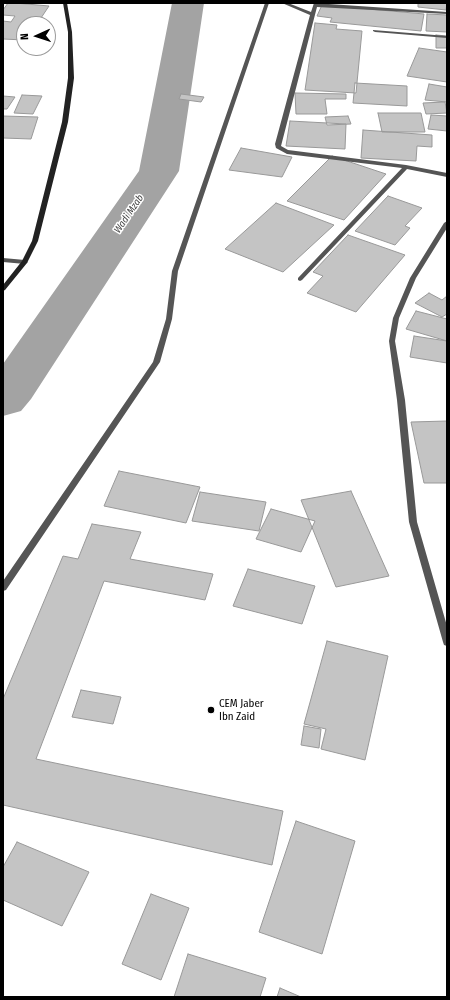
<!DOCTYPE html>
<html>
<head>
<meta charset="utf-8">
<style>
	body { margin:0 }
	#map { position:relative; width:450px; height:1000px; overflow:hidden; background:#fff; font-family:"Fira Sans Condensed",sans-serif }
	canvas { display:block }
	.frame { position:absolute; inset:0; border:4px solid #000; pointer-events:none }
	.north { position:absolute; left:16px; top:16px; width:40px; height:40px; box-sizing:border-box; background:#fff; border:1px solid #999; border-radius:50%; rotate:267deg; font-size:11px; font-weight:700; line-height:16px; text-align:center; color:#000 }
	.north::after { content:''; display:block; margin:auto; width:14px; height:18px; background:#000; clip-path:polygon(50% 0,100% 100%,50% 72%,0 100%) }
</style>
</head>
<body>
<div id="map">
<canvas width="450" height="1000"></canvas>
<div class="frame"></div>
<div class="north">N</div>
</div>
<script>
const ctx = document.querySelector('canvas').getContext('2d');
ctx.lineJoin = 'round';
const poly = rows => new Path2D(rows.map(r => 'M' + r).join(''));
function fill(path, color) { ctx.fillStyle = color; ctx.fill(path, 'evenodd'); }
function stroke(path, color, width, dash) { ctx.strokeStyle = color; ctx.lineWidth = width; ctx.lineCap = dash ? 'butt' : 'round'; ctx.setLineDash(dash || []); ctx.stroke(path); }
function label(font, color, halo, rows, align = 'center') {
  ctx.font = font + ' "Fira Sans Condensed",sans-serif'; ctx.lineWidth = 3; ctx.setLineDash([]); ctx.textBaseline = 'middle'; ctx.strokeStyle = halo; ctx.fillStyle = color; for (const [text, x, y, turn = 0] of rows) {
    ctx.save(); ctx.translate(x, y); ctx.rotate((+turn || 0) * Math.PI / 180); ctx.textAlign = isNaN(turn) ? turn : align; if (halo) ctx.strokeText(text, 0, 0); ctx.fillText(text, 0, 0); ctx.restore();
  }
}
const river = poly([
	[172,3,204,3,179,171,31,399,21,411,3,416,3,364,139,171,172,3]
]);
const building = poly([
	[8,3,15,3,49,6,37,24,24,24,24,40,3,39,3,21,11,22,15,16,3,15,3,10,8,3],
	[418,3,447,3,446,10,418,7,418,3],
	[322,5,347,7,424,14,421,31,330,22,332,18,317,16,322,5],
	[427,14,447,15,447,32,426,31,427,14],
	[315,23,337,25,336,29,362,31,356,93,305,90,315,23],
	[436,35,447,36,447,48,436,48,436,35],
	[419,48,447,52,447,82,407,76,419,48],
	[355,83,407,86,407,106,353,103,355,83],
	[429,84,447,87,447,102,425,100,429,84],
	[295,93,346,94,346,99,325,99,327,114,296,114,295,93],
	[181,94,204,97,201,102,179,99,181,94],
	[22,95,42,96,33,114,14,113,22,95],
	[3,96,15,97,7,109,3,109,3,96],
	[445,102,447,113,426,114,423,103,445,102],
	[378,113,421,113,425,132,382,132,378,113],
	[431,115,447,116,447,131,428,129,431,115],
	[3,116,38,117,31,139,3,138,3,116],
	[348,116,351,124,327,125,325,117,348,116],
	[290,121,346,124,345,149,286,146,290,121],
	[363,130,432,135,432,147,417,146,416,161,361,158,363,130],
	[241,148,292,157,282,177,229,170,241,148],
	[332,156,386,174,344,220,287,201,332,156],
	[388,196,422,208,405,226,410,228,395,245,355,231,388,196],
	[276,203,334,225,283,272,225,249,276,203],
	[348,235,405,255,356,312,307,293,323,276,313,272,348,235],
	[429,293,442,300,447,296,447,314,442,317,415,303,429,293],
	[416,311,447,319,447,341,406,329,416,311],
	[414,336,447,341,447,363,410,357,414,336],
	[447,421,447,483,424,483,411,422,447,421],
	[119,471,200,487,186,523,104,506,119,471],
	[351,491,389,576,336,587,301,500,351,491],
	[200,492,266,502,259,531,192,521,200,492],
	[271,509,315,521,301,552,256,539,271,509],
	[92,524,141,532,130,559,213,574,205,600,104,581,36,759,283,811,272,865,3,805,3,699,63,556,78,559,92,524],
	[248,569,315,586,302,624,233,606,248,569],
	[327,641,388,656,365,760,321,749,326,729,304,724,327,641],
	[81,690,121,697,113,724,72,717,81,690],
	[304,726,321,729,319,748,301,745,304,726],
	[296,821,355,841,322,954,259,932,296,821],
	[17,842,89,872,62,926,3,900,3,867,17,842],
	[151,894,189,908,161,980,122,964,151,894],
	[188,954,266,978,260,997,174,997,188,954],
	[280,988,301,997,277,997,280,988]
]);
const street = poly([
	[265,3,269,3,178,271,172,319,160,362,6,590,3,591,3,581,153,362,166,319,172,271,265,3],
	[282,3,288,3,311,12,314,3,447,12,447,14,317,7,281,146,288,150,406,165,447,173,447,177,407,169,302,280,300,281,298,280,298,278,402,168,287,154,276,148,275,144,310,15,282,3],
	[373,30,447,36,447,38,375,32,373,31,373,30],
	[447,221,447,228,416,278,399,318,395,341,405,400,417,522,447,626,447,646,444,645,443,642,409,522,397,400,389,341,393,318,410,278,444,223,447,221],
	[3,258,25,260,28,262,25,264,3,262,3,258]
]);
const secondary = poly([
	[63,3,67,3,72,32,74,78,68,122,38,241,27,263,5,290,3,291,3,285,22,261,32,241,62,122,68,78,68,32,63,3]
]);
const markers = [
	[211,710,4,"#000"]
];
const farWaternames = [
	["Wadi Mzab",129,214,-56]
];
const poiNames = [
	["CEM Jaber",219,704],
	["Ibn Zaid",219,717]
];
fill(river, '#a3a3a3');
fill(building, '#c4c4c4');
stroke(building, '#999', 1);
fill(street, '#555');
fill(secondary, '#222');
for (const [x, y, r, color] of markers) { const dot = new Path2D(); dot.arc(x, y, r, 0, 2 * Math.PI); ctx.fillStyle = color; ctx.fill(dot); stroke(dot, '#fff', 1.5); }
label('italic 10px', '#444', '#fff', farWaternames);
label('11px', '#000', '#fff', poiNames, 'left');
</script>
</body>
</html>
